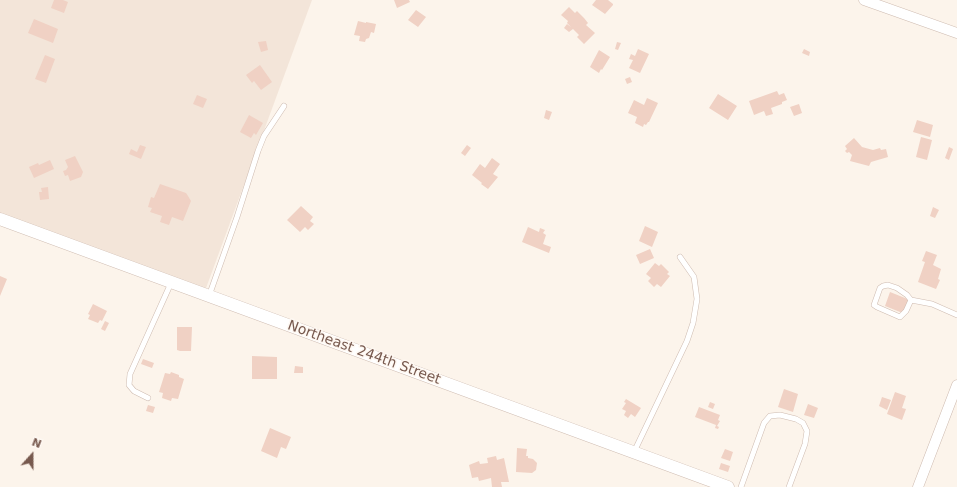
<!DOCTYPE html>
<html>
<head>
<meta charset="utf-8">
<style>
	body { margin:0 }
	#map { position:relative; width:957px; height:487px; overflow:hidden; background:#fcf4eb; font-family:"DejaVu Sans",sans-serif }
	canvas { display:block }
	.north { position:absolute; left:12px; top:435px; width:40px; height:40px; -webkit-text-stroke:3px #fef8f2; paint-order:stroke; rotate:21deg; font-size:11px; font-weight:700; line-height:16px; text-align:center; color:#77594e }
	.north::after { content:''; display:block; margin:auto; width:14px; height:18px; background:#77594e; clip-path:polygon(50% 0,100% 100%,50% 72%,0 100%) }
</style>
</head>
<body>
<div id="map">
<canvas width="957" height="487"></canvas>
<div class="north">N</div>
</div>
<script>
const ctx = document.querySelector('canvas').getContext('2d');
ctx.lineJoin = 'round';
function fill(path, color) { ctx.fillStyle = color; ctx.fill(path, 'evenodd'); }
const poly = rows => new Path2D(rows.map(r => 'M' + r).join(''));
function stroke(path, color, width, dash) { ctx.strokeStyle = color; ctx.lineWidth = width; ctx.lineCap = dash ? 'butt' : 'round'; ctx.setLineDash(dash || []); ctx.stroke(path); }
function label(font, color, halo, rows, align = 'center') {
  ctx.font = font + ' "DejaVu Sans",sans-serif'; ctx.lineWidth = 3; ctx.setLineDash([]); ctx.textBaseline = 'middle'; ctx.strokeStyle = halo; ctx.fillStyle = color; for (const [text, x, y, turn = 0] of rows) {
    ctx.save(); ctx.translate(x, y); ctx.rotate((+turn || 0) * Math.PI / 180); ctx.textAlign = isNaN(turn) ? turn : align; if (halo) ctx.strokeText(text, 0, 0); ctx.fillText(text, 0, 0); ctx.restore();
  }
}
const residential = poly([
	[0,0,312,0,202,299,0,224]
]);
const building = poly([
	[54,0,63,0,68,2,64,13,51,8],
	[394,0,409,0,410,2,397,8],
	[596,0,608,0,613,4,613,5,605,14,592,5],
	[569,7,575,13,577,11,584,18,588,23,586,25,595,33,584,44,577,37,579,35,573,29,569,32,564,28,567,24,571,27,567,23,568,21,561,15],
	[416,10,426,17,418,27,408,20],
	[34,19,58,29,53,43,28,33],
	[358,21,366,23,366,22,376,24,374,33,371,32,369,38,366,39,365,42,359,41,360,36,354,35],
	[266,41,268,50,261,52,258,42],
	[617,42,621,43,618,50,615,49],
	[638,49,649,54,640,73,629,68,633,60,629,59,631,54,635,56],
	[804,49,810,52,809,56,802,53],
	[599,50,610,57,602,70,601,69,599,73,590,67],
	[45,55,55,59,46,83,35,79],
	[260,65,272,82,261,90,254,81,252,83,246,75],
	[630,77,632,82,627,84,625,79],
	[777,91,779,95,784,93,787,100,782,102,782,104,771,108,773,114,766,116,764,111,754,115,749,101],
	[718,94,737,106,728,120,709,108],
	[197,95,207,99,203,108,193,104],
	[647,98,658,103,649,122,648,122,646,125,644,124,643,127,635,123,637,117,628,113,634,100,644,105],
	[799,104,802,113,794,116,790,107],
	[546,110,552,112,549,120,544,118],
	[249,115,263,123,256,135,254,133,251,138,240,132],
	[917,120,933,125,930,137,913,132],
	[921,137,932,140,927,160,916,157],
	[854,138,862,147,873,150,880,148,881,150,886,149,888,157,871,162,869,166,850,161,852,155,849,152,847,153,845,151,847,149,845,146],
	[140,145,146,147,141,159,129,154,131,149,137,152],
	[467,145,471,148,465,156,461,153],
	[949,147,953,149,949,160,945,158],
	[75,156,83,172,81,177,70,181,68,175,65,176,63,171,66,170,68,167,65,160],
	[492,158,500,164,493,174,498,177,488,189,481,184,482,183,472,175,480,164,485,168],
	[50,160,54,169,34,178,29,167,38,163,39,165],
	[160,184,186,193,188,196,191,201,183,221,172,217,169,225,160,222,162,216,150,212,152,208,148,207,151,197,154,198],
	[48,187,49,199,40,200,39,192,42,192,41,188],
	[301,206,313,217,310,221,314,224,308,230,305,227,300,232,287,220],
	[933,207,939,210,935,218,930,216],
	[645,226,658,232,652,247,639,241],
	[528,227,539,232,540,228,545,230,543,233,546,235,543,244,551,247,549,253,522,242],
	[650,249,654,258,640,264,636,255],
	[926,251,937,255,933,265,941,269,938,279,940,280,936,289,918,282,925,262,922,261],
	[655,263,659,266,661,264,669,272,667,274,670,276,661,287,657,284,654,287,648,281,651,278,646,274],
	[0,276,7,279,0,296],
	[890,292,910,300,905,314,885,306],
	[93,304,107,311,102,321,100,320,98,323,88,319,90,315,88,314],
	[105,321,109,323,105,331,101,329],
	[177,327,192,327,191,351,180,351,177,350],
	[252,356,277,357,277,379,252,379],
	[143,359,154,363,152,368,141,364],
	[295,366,303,367,303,373,294,373],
	[171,372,179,375,179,377,184,379,178,399,172,398,171,401,162,398,163,393,159,392,165,373,170,374],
	[784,389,798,394,793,412,778,407],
	[895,392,906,396,902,408,906,409,902,420,887,414],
	[882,397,891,400,887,410,879,406],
	[626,399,641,408,635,417,631,414,628,418,624,415,626,411,622,409,626,403,624,402],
	[710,402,715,404,713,409,708,407],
	[808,404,818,408,814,418,804,415],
	[148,405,155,407,153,413,146,411],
	[699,407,720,415,718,420,720,421,717,426,719,427,718,429,715,428,716,425,695,417],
	[270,428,291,437,286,449,281,447,277,458,261,451],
	[517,448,527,449,526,456,528,456,528,458,533,459,537,463,536,470,532,473,516,472],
	[725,449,733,452,730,461,721,458],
	[496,456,497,460,504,458,509,482,501,482,502,487,492,487,491,478,479,481,478,477,472,478,469,465,479,461,480,464,488,463,487,458],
	[721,463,730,466,728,472,719,469]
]);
const service = poly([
	[209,296,237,217,258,151,264,136,284,106],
	[911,300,906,311,900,317,877,307,874,305,880,288,883,286,888,285,897,288,907,295,911,300,932,304,957,315],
	[148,398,134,391,129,385,130,374,171,283],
	[634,452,687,341,693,323,697,299,694,277,680,257],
	[741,487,764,423,770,416,780,415,796,419,803,423,807,431,805,444,789,487]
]);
const minor = poly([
	[864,0,957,33],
	[918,487,957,385]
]);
const tertiary = poly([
	[0,219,728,487]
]);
const streetNames = [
	["Northeast 244th Street",364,353,20]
];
fill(residential, '#f3e5d9');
fill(building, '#f0d1c4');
stroke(service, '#cebbb0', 6);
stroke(minor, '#cebbb0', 11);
stroke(tertiary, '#cebbb0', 13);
stroke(service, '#fff', 5);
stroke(minor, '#fff', 10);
stroke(tertiary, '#fff', 12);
label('14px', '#77594e', '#fef8f2', streetNames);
</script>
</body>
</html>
